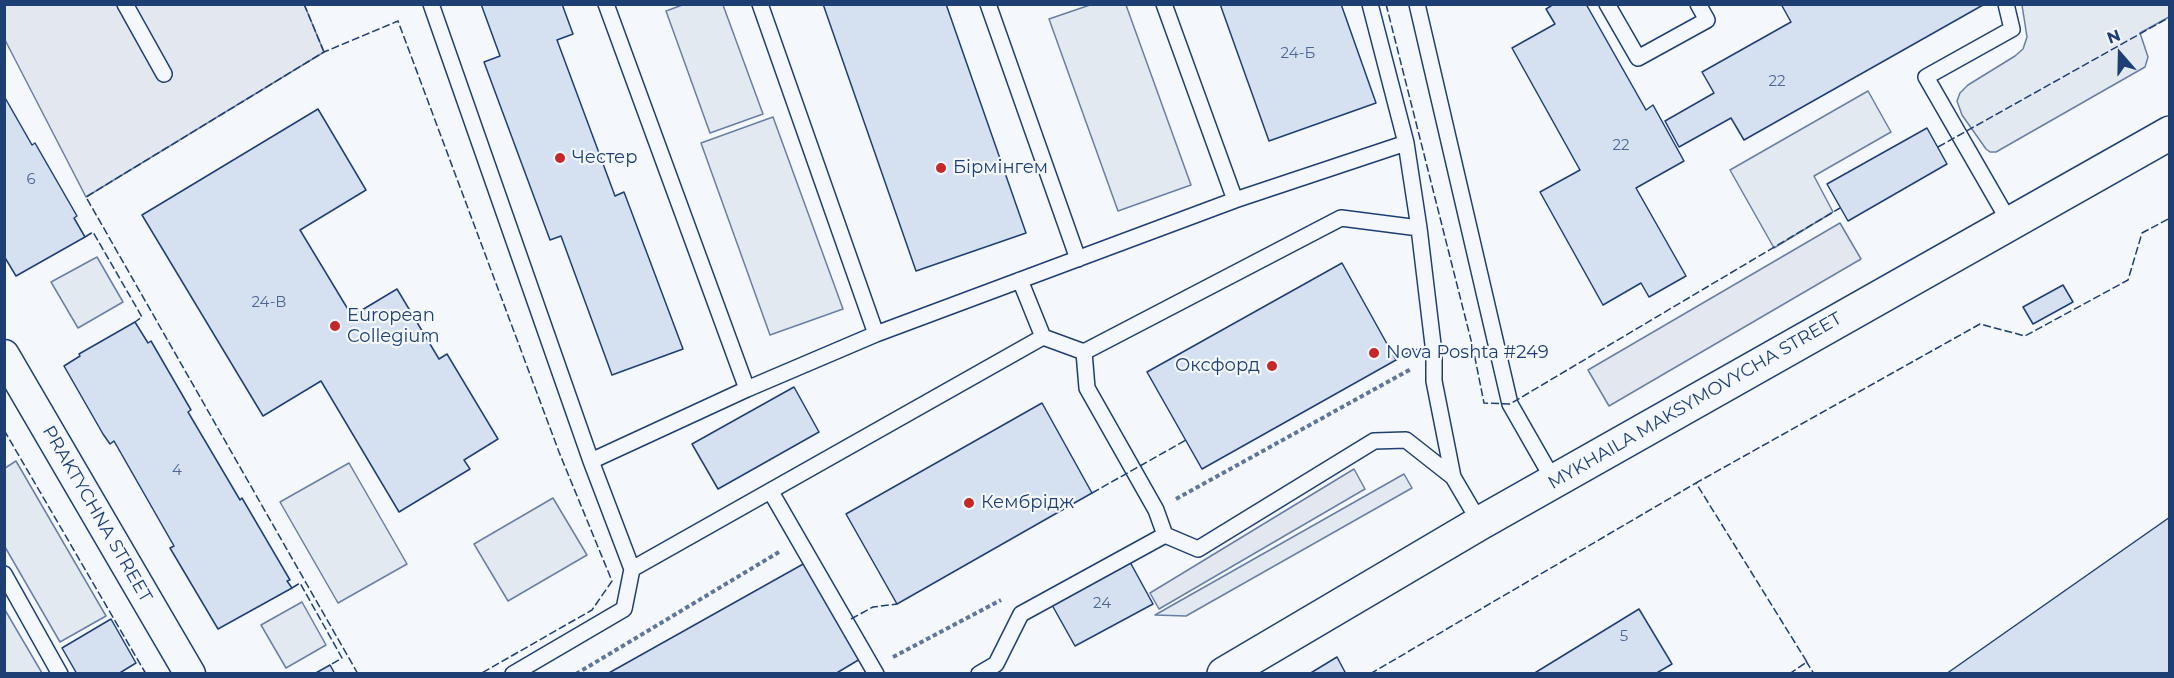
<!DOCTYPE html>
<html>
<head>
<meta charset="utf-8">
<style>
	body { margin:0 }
	#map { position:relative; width:2174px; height:678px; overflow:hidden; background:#f4f7fb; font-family:Montserrat,sans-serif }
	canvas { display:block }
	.frame { position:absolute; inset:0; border:6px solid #1d3f73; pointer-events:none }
	.north { position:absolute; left:2090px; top:24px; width:60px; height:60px; -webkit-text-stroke:4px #f4f7fb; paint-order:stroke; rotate:340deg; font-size:16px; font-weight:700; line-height:24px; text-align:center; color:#1d3f73 }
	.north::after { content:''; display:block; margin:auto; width:21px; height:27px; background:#1d3f73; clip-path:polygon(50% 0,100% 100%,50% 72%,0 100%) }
</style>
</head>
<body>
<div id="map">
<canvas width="2174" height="678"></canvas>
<div class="frame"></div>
<div class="north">N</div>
</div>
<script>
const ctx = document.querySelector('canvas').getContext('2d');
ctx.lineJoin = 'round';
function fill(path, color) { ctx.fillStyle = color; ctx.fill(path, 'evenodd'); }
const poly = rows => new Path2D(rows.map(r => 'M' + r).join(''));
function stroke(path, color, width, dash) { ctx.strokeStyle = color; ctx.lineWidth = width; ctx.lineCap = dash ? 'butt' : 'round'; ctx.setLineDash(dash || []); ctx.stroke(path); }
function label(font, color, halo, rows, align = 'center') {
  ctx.font = font + ' Montserrat,sans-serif'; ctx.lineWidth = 4.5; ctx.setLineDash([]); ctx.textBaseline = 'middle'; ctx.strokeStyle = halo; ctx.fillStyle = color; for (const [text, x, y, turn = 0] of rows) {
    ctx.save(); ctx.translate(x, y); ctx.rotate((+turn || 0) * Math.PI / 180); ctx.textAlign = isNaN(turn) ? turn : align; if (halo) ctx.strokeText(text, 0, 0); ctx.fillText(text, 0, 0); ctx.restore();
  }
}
const green = poly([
	[685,4,723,5,763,114,710,133,666,11,685,4],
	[1090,5,1126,5,1191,185,1118,211,1049,19,1090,5],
	[2022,5,2169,5,2169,17,2140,33,2148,57,2145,67,1996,152,1990,152,1986,149,1962,115,1957,101,1960,93,1968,85,2015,56,2023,49,2027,37,2022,5],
	[1868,91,1891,132,1814,176,1833,212,1774,248,1730,170,1868,91],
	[773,117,843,309,770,335,701,143,773,117],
	[97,257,123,302,78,328,51,282,97,257],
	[16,461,106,616,60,642,5,547,5,468,16,461],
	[349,463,407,564,338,603,280,502,349,463],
	[1404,474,1412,488,1186,616,1155,615,1404,474],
	[553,498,587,555,508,601,474,544,553,498],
	[302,602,326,645,286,668,261,625,302,602],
	[4,610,5,610,42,673,5,673,4,610]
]);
const parking = poly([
	[304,4,324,52,86,197,5,40,5,5,304,4],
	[1840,223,1861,259,1609,406,1588,370,1840,223],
	[1354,469,1365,489,1159,609,1150,593,1354,469]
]);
const building = poly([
	[481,4,562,4,573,34,557,40,615,196,624,192,683,349,612,375,561,236,550,240,484,62,500,56,481,4],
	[823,4,946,4,1026,233,916,271,823,4],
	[1220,4,1341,4,1376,103,1269,141,1220,4],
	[1554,4,1586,4,1646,110,1653,105,1684,161,1636,188,1686,276,1649,297,1641,283,1603,305,1540,192,1580,170,1512,48,1555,24,1546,9,1554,4],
	[1781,4,1983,4,1983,5,1744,140,1731,118,1679,147,1665,121,1714,93,1702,72,1791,22,1781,4],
	[4,96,32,145,35,143,77,216,74,218,85,237,16,276,4,256,4,96],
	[318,109,366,190,300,230,352,316,397,289,439,359,447,354,498,439,464,460,470,469,399,512,321,381,263,416,142,215,318,109],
	[1927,128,1947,164,1848,221,1827,184,1927,128],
	[1342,263,1396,360,1202,469,1147,372,1342,263],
	[2063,285,2073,302,2033,324,2023,307,2063,285],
	[135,322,148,343,151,341,191,410,188,412,240,500,242,498,290,580,287,581,292,588,218,629,170,548,174,546,114,441,110,444,103,434,64,366,80,356,79,354,135,322],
	[794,387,819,432,718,489,692,444,794,387],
	[1042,403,1092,493,897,604,846,514,1042,403],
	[2170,517,2170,674,1946,674,2170,517],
	[1130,562,1153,604,1075,646,1052,605,1130,562],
	[805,563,860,659,835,674,607,674,805,563],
	[1639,609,1672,664,1655,674,1533,674,1639,609],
	[111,619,136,663,118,674,77,674,62,648,111,619],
	[1337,657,1346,674,1309,674,1337,657],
	[330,665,335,674,314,674,330,665]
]);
const path = poly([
	[1176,499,1411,369],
	[893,657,1001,600],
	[576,674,779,552]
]);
const lane = poly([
	[125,4,164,74],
	[431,4,591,461,632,569,624,609,513,674],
	[606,4,747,389],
	[760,4,876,334],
	[988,4,1078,259],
	[1164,4,1235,200],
	[1370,4,1406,143,1419,228,1434,353,1434,381,1453,477,1480,523],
	[1417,4,1510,404,1554,481],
	[1607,4,1638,58,1707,20,1698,4],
	[2006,4,2012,29,1926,77,2010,223],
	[1020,280,1043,337],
	[1084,352,1087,388,1156,510,1165,535],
	[591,461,747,389,876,334,1235,200,1406,143],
	[771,492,876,674],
	[632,569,1043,337,1084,352,1341,218,1419,228],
	[4,574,60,674],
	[979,674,996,664,1021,614,1165,535,1198,549,1374,441,1406,440,1453,477]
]);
const street = poly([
	[4,355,190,674]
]);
const secondary = poly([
	[1224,674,1480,523,2170,133]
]);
const fence = poly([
	[304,4,324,52,322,53],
	[1386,4,1473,348,1484,403,1510,404,1840,208],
	[1938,147,2170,17],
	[85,237,93,232,142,317,135,322],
	[1438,353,1473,348],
	[1396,360,1414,349,1429,352],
	[4,430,146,674],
	[1092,493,1186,440],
	[292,588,300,583,342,658,330,665],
	[851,619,873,607,897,604],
	[1806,661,1814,674],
	[358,674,86,197,324,52,398,21,559,452,612,581,592,610,480,674],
	[1370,674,1696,483],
	[1789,674,1807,662,1696,483,1980,324,2025,336,2128,280,2142,233,2170,218]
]);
const markers = [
	[560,158,6,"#c62828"],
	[941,168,6,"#c62828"],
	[335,326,6,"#c62828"],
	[1374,353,6,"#c62828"],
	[1272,366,6,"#c62828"],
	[969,503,6,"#c62828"]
];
const numberNames = [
	["24-Б",1298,54],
	["22",1777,82],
	["22",1621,146],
	["6",31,180],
	["24-В",269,303],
	["4",177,471],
	["24",1102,604],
	["5",1624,637]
];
const poiNames = [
	["Честер",572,158],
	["Бірмінгем",953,168],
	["European",347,316],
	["Collegium",347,337],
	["Nova Poshta #249",1386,353],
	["Оксфорд",1260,366,"right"],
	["Кембрідж",981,503]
];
const streetNames = [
	["MYKHAILA MAKSYMOVYCHA STREET",1695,401,-30],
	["PRAKTYCHNA STREET",97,514,60]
];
fill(green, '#e3e9f0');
stroke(green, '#687fa3', 1.5);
fill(parking, '#e3e8f0');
stroke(parking, '#687fa3', 1.5);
fill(building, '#d5e0f0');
stroke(building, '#1d3f73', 1.5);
stroke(lane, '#1d3f73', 18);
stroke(street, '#1d3f73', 33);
stroke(secondary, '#1d3f73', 36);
stroke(path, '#5e769c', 4, [4.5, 3]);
stroke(lane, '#f4f7fb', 15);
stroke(street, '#f4f7fb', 30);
stroke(secondary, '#f4f7fb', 33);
stroke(fence, '#1d3f73', 1.5, [8, 3]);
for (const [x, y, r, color] of markers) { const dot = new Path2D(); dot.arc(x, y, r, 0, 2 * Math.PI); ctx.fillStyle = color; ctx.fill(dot); stroke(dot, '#f4f7fb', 2); }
label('15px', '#4b6792', null, numberNames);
label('18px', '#1d3f73', '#f4f7fb', poiNames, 'left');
label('18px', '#1d3f73', '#f4f7fb', streetNames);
</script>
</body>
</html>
